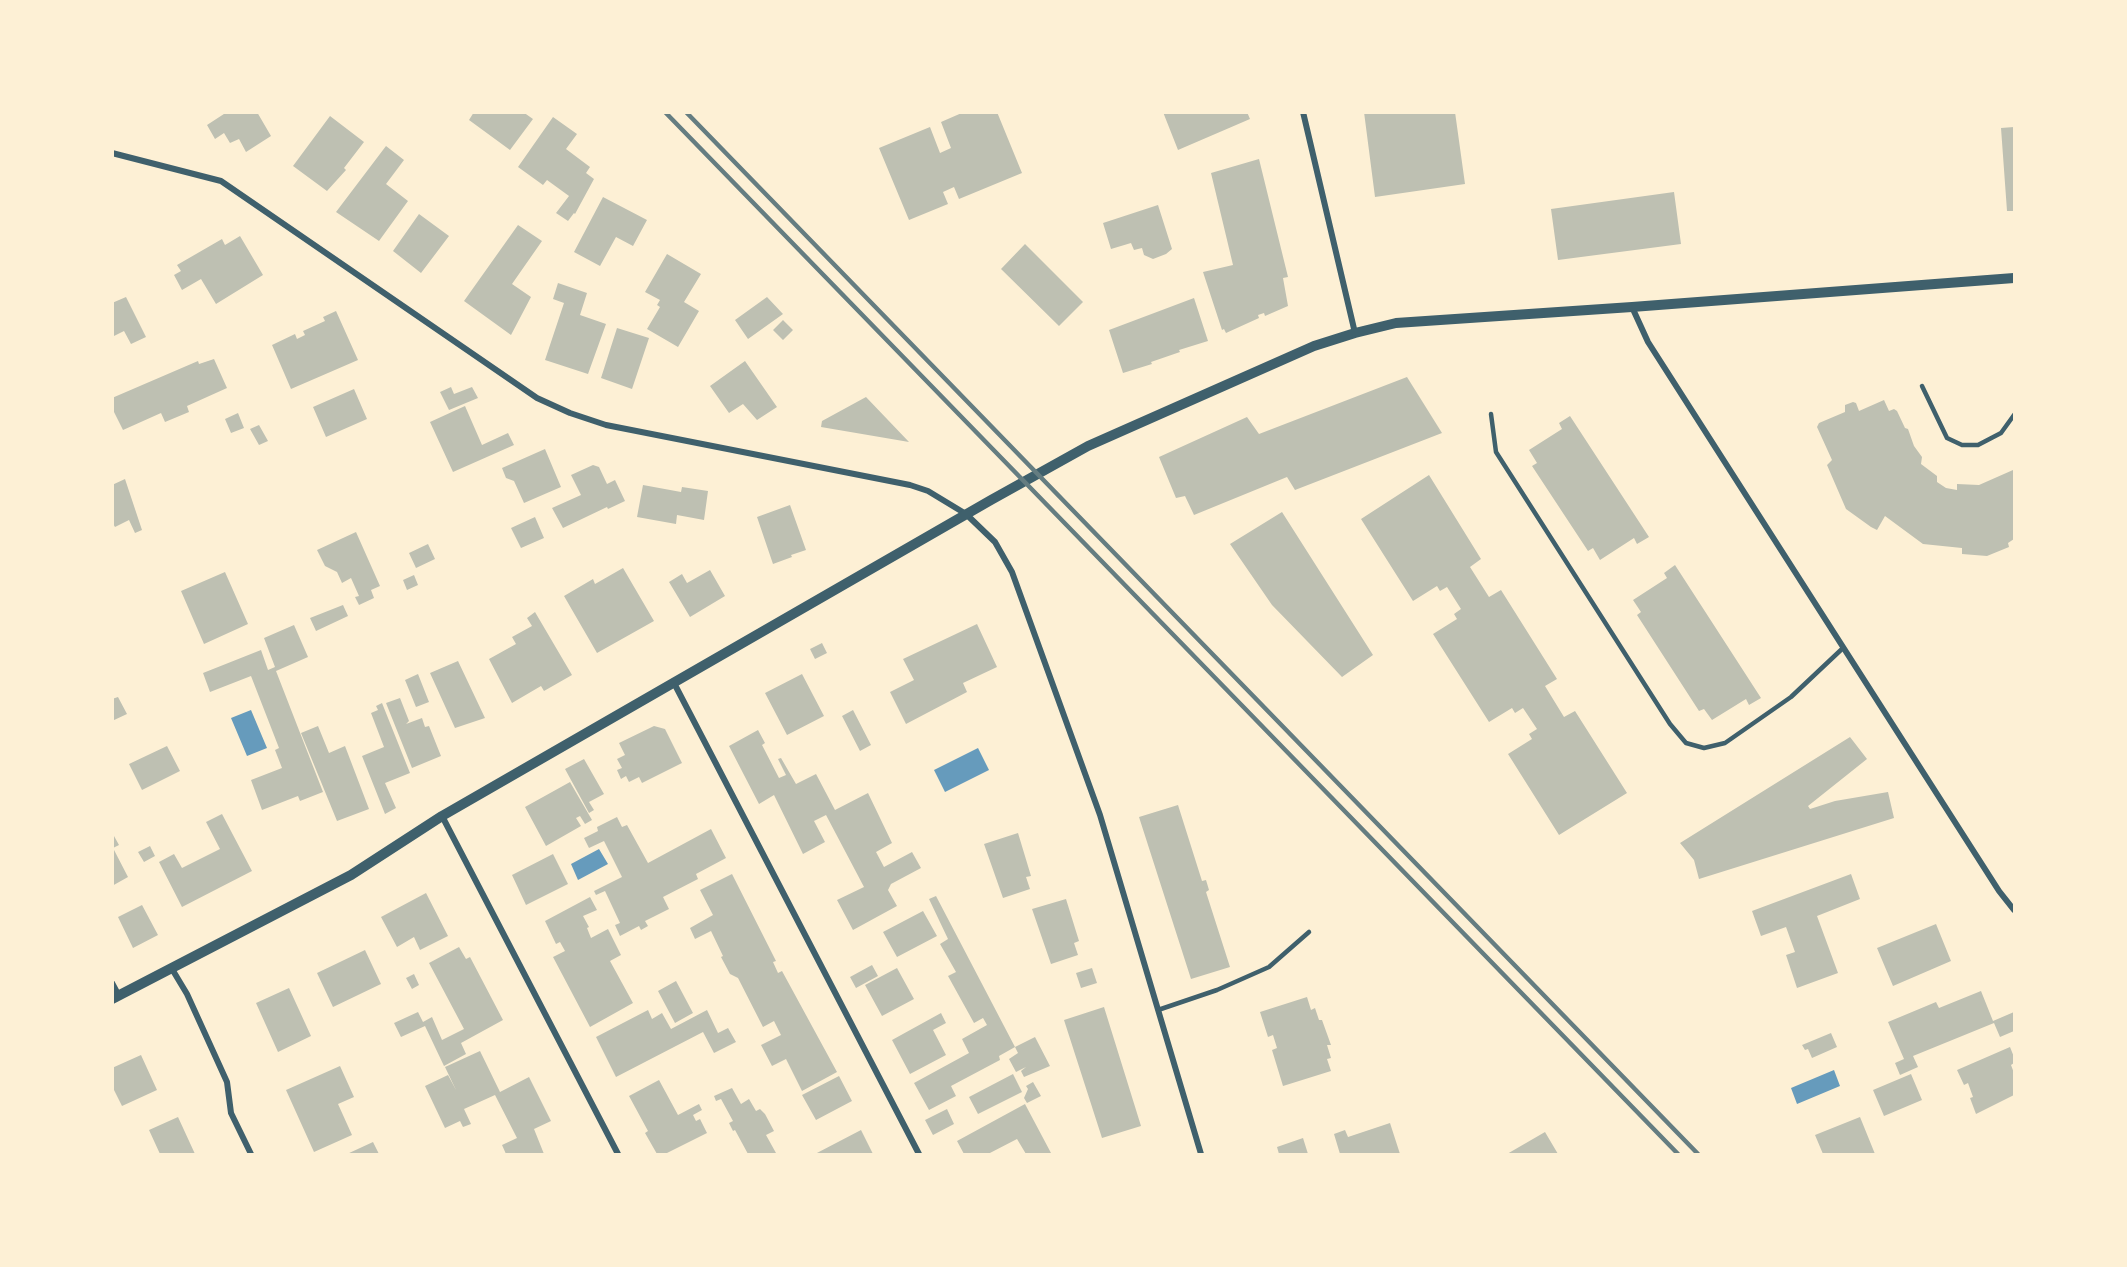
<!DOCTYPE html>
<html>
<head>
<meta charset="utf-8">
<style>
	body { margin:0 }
	#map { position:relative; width:2127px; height:1267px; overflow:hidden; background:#fdf0d5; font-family:Overpass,sans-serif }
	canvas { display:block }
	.frame { position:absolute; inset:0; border:114px solid #fdf0d5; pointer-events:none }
</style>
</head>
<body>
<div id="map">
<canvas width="2127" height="1267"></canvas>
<div class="frame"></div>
</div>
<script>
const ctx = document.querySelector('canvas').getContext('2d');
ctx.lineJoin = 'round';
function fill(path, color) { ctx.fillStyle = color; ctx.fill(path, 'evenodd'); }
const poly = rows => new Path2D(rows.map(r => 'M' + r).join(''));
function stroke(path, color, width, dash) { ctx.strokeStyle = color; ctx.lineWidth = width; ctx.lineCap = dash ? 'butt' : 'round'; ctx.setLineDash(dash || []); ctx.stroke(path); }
const water = poly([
	[251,710,267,748,247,756,231,718],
	[978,748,989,770,945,792,934,770],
	[599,849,608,864,578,880,571,864],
	[1834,1070,1840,1086,1797,1104,1791,1088]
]);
const building = poly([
	[227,112,257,112,271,136,246,152,239,139,230,143,224,133,215,139,207,125],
	[474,112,523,112,533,119,510,150,469,120],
	[964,112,997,112,1022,173,959,199,954,187,943,192,948,204,909,220,879,148,930,127,940,153,951,148,941,122],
	[1163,112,1247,112,1250,119,1178,150],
	[1364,112,1455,112,1465,184,1375,197],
	[330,116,364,142,344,168,346,170,327,191,293,166],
	[553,117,577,134,566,149,590,167,586,173,594,179,575,214,574,213,568,221,556,213,569,196,547,180,543,185,518,167],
	[2014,127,2014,211,2007,211,2001,128],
	[386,146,404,160,386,184,408,201,379,241,336,212],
	[1259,159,1288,277,1283,278,1288,306,1265,316,1264,313,1258,315,1259,318,1226,333,1224,329,1222,330,1203,272,1233,265,1211,173],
	[1674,192,1681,244,1558,260,1551,209],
	[603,197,647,220,633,246,616,237,600,266,574,252],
	[1158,205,1172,249,1166,254,1153,259,1144,255,1142,248,1134,250,1131,243,1111,249,1103,223],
	[419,214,449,236,421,273,393,251],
	[518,225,542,241,512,284,531,297,511,335,464,301],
	[240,236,263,275,216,304,201,279,182,290,174,275,181,271,177,265,222,239,225,245],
	[1025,244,1083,302,1059,326,1001,269],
	[667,254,701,274,684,302,699,311,678,347,647,329,660,307,657,305,660,300,645,292],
	[558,283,587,293,580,315,606,324,588,374,545,360,564,303,553,299],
	[126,297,146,337,131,344,124,331,112,337,112,303],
	[767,297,783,314,748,339,735,320],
	[1194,298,1208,341,1179,350,1180,352,1151,362,1152,364,1123,373,1109,330],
	[336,311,358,360,291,389,272,345,295,334,297,339,305,335,303,331,325,321,323,317],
	[783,320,793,330,783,340,773,330],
	[617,328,649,338,632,389,601,378],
	[214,359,227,388,187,406,189,412,165,422,161,413,123,430,112,408,112,398,198,361,199,364],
	[745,361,777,407,757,420,743,404,729,413,710,386],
	[1407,377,1442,433,1295,490,1287,477,1194,515,1185,496,1176,498,1159,457,1247,417,1259,434],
	[451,387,454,394,472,387,478,398,449,410,440,392],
	[354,389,367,419,326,437,313,407],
	[866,397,909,442,821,427,822,421],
	[1884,400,1889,411,1894,409,1897,411,1905,428,1908,429,1914,446,1922,457,1921,464,1937,476,1937,482,1946,488,1957,490,1957,484,1979,485,2013,470,2014,462,2014,539,2008,543,2009,547,1987,556,1962,554,1962,548,1923,544,1885,516,1877,530,1871,527,1846,509,1827,465,1832,460,1817,427,1819,423,1845,412,1845,405,1853,402,1856,403,1859,411],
	[465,406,482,445,508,433,514,445,453,472,430,422],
	[238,413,244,428,231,433,225,419],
	[1570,416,1649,537,1637,544,1634,538,1600,560,1593,548,1588,551,1532,466,1537,463,1529,450,1562,429,1559,423],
	[259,425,268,441,259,445,250,429],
	[545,449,561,487,524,503,514,481,506,478,502,468],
	[593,465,599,467,607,484,615,480,625,501,608,509,607,507,563,528,552,508,581,495,571,475],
	[1429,475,1481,559,1470,567,1489,597,1501,590,1557,679,1545,686,1564,717,1575,711,1627,793,1559,835,1508,754,1532,739,1529,734,1537,729,1523,708,1515,713,1512,708,1489,722,1433,634,1457,619,1454,614,1461,609,1447,587,1440,591,1437,586,1413,601,1361,519],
	[125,479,142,530,135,533,129,520,115,527,112,522,112,485],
	[643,485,681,492,682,487,708,491,704,520,677,515,676,524,637,517],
	[790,505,806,550,791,555,792,557,773,564,757,517],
	[1282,512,1373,655,1342,677,1272,605,1230,544],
	[535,517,544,538,521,548,511,528],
	[356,532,380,586,371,590,374,598,359,605,355,597,359,596,351,578,342,583,337,572,325,566,317,550],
	[428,544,435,559,416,568,409,553],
	[1675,565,1761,698,1749,705,1746,699,1712,720,1704,709,1699,711,1637,615,1641,612,1633,600,1667,578,1664,573],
	[623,568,654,621,597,653,564,596,593,579,595,584],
	[710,570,725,596,690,617,669,582,682,574,687,583],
	[225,572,248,624,204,644,181,591],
	[414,575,418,585,407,590,403,580],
	[343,605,348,616,316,631,310,618],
	[535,612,572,675,544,691,541,686,512,703,489,659,516,644,512,637,532,626,527,618],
	[977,624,997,667,963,683,967,692,906,724,890,692,914,680,903,659],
	[294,625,308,657,276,671,323,792,300,801,298,796,262,810,251,780,282,768,275,750,279,748,251,676,210,692,203,673,261,650,268,670,275,667,264,638],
	[822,643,827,653,815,659,810,649],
	[458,661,485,718,455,728,430,673],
	[418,674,429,702,416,707,405,680],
	[802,674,824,716,787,735,765,693],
	[118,697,127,714,112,721,112,699],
	[400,698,409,721,406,724,422,718,425,727,429,726,441,756,412,768,386,703],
	[382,703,410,773,385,783,396,808,385,814,362,756,384,747,371,713,378,710,376,706],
	[853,710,871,745,860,751,842,716],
	[318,726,329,753,345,746,369,809,337,821,301,733],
	[654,726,665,729,682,763,642,783,639,777,629,782,626,776,621,779,617,770,622,768,617,759,625,755,619,743],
	[758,730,765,743,762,745,779,778,786,775,778,759,781,758,796,784,816,774,835,810,868,793,892,843,876,852,884,867,912,852,921,868,891,884,888,890,897,906,853,930,837,900,864,887,826,815,814,821,825,842,803,854,774,795,759,804,729,746],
	[1850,737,1867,759,1808,806,1810,809,1835,801,1888,792,1894,818,1699,879,1694,860,1680,843],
	[167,746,180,771,142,790,129,764],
	[584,759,604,794,589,802,594,810,589,813,565,769],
	[570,782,592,820,585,824,580,816,576,818,581,826,546,846,525,807],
	[1178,805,1202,881,1206,880,1209,890,1206,892,1230,967,1191,979,1139,817],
	[222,814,252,871,182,907,159,862,174,854,182,868,220,849,206,822],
	[617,817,622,827,627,825,648,863,711,829,726,858,696,874,698,879,663,897,669,909,645,921,648,926,641,930,639,926,620,936,615,925,620,923,605,891,596,895,594,891,622,877,604,841,589,848,584,838,598,831,597,827],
	[1018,833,1031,876,1026,877,1030,889,1003,898,984,844],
	[114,836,119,845,113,848,128,877,112,886,112,837],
	[150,846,155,856,144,862,138,852],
	[553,854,568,884,526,905,512,875],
	[732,874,776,961,773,962,778,973,782,971,837,1072,802,1091,786,1059,772,1066,761,1045,781,1035,774,1021,763,1027,738,978,730,974,721,957,723,956,711,931,695,939,690,928,713,915,700,890],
	[1851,874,1860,899,1817,916,1838,973,1797,988,1786,955,1795,952,1786,927,1761,936,1752,911],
	[426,893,448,936,420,950,414,937,397,947,381,917],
	[936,896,1015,1047,999,1056,1000,1060,951,1086,956,1096,929,1110,914,1083,969,1053,962,1039,987,1025,983,1018,974,1023,948,976,956,972,940,944,948,939,929,899],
	[590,897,597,910,583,916,589,927,587,928,591,938,608,929,621,955,610,961,633,1003,590,1027,553,957,565,951,560,942,556,944,545,921],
	[1066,899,1079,941,1074,943,1078,955,1051,964,1032,909],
	[142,905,158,935,133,948,118,917],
	[923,911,937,936,897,957,883,932],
	[1936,924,1951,961,1893,986,1877,948],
	[459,947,466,959,470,957,503,1020,461,1043,466,1054,444,1066,425,1026,401,1037,394,1023,418,1012,423,1022,432,1017,442,1040,464,1029,429,963],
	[365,950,381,984,333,1007,317,973],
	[872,965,878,976,856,988,850,977],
	[897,968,914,999,882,1016,865,985],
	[1092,968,1097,983,1081,988,1076,973],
	[414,974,419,985,412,989,406,978],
	[676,981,693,1013,675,1023,658,991],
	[289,988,311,1036,278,1052,256,1003],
	[1981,991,1993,1021,2014,1012,2014,1031,2000,1037,1994,1023,1913,1056,1918,1067,1900,1075,1895,1063,1904,1059,1888,1022,1936,1002,1939,1008],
	[1307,997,1311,1010,1315,1008,1319,1020,1322,1020,1331,1045,1327,1045,1331,1058,1327,1059,1331,1071,1283,1086,1272,1050,1277,1048,1273,1035,1268,1037,1260,1012],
	[1104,1007,1141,1126,1102,1138,1064,1020],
	[648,1010,652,1019,662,1013,671,1029,707,1010,718,1033,728,1028,736,1042,714,1053,703,1032,616,1077,596,1037],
	[941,1013,946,1023,933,1030,946,1055,910,1074,892,1040],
	[1831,1033,1837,1047,1812,1058,1808,1049,1805,1050,1802,1045],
	[1035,1037,1050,1066,1024,1077,1021,1071,1026,1067,1016,1072,1009,1059,1018,1053,1015,1047],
	[2010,1047,2014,1057,2014,1063,2011,1065,2014,1073,2014,1095,1976,1114,1970,1098,1973,1097,1968,1083,1964,1085,1957,1070],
	[480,1051,500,1092,529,1077,551,1121,534,1129,544,1154,506,1154,502,1145,517,1138,495,1095,464,1109,471,1124,463,1127,460,1121,445,1128,425,1086,448,1075,456,1090,445,1067],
	[141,1055,157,1090,122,1106,112,1086,112,1068],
	[340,1066,354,1097,338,1104,352,1135,314,1152,286,1090],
	[1013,1074,1022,1092,978,1114,969,1097],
	[1911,1074,1922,1100,1884,1116,1873,1090],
	[839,1076,852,1101,816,1120,802,1095],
	[659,1080,678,1115,699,1104,702,1110,693,1115,696,1121,700,1119,707,1133,665,1154,657,1154,645,1133,648,1131,629,1096],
	[1033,1082,1041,1096,1027,1103,1024,1098,1028,1089,1026,1086],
	[732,1088,741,1104,749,1099,756,1111,760,1109,765,1114,774,1131,766,1135,776,1153,748,1154,735,1130,733,1131,729,1123,733,1121,721,1099,716,1101,714,1096],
	[1025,1104,1051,1153,1048,1154,1026,1154,1017,1139,988,1154,964,1154,957,1141],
	[947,1109,954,1124,933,1135,925,1120],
	[178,1117,195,1154,160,1154,149,1130],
	[1860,1117,1875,1154,1823,1154,1815,1135],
	[1390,1123,1400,1154,1340,1154,1334,1134,1345,1130,1348,1137],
	[861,1130,873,1154,815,1154],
	[1545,1132,1558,1154,1507,1154],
	[1303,1138,1308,1154,1279,1154,1277,1147],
	[373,1142,379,1154,347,1154]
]);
const service = poly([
	[1922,386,1947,438,1962,445,1978,445,2001,433,2014,415],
	[1491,414,1496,452,1670,724,1686,743,1704,748,1725,743,1791,697,1843,648],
	[1158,1010,1217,990,1269,967,1309,932]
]);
const minor = poly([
	[1303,112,1355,333],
	[112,153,221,181,537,398,570,413,606,425,910,485,928,491,966,514,995,542,1012,572,1100,815,1201,1154],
	[1632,307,1648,342,1999,891,2014,910],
	[674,683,919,1154],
	[442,816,618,1154],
	[172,969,187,994,227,1082,231,1113,251,1154],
	[112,983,119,996]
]);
const tertiary = poly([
	[112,999,351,875,442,816,991,500,1088,446,1314,346,1355,333,1396,323,1632,307,2014,278]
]);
const rail = poly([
	[665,112,1678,1154],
	[686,112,1698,1154]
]);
fill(water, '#669bbc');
fill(building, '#bec0b2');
stroke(service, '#3f606c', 4.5);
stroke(minor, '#3f606c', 6);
stroke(tertiary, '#3f606c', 10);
stroke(rail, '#657d81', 4.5);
</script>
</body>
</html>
